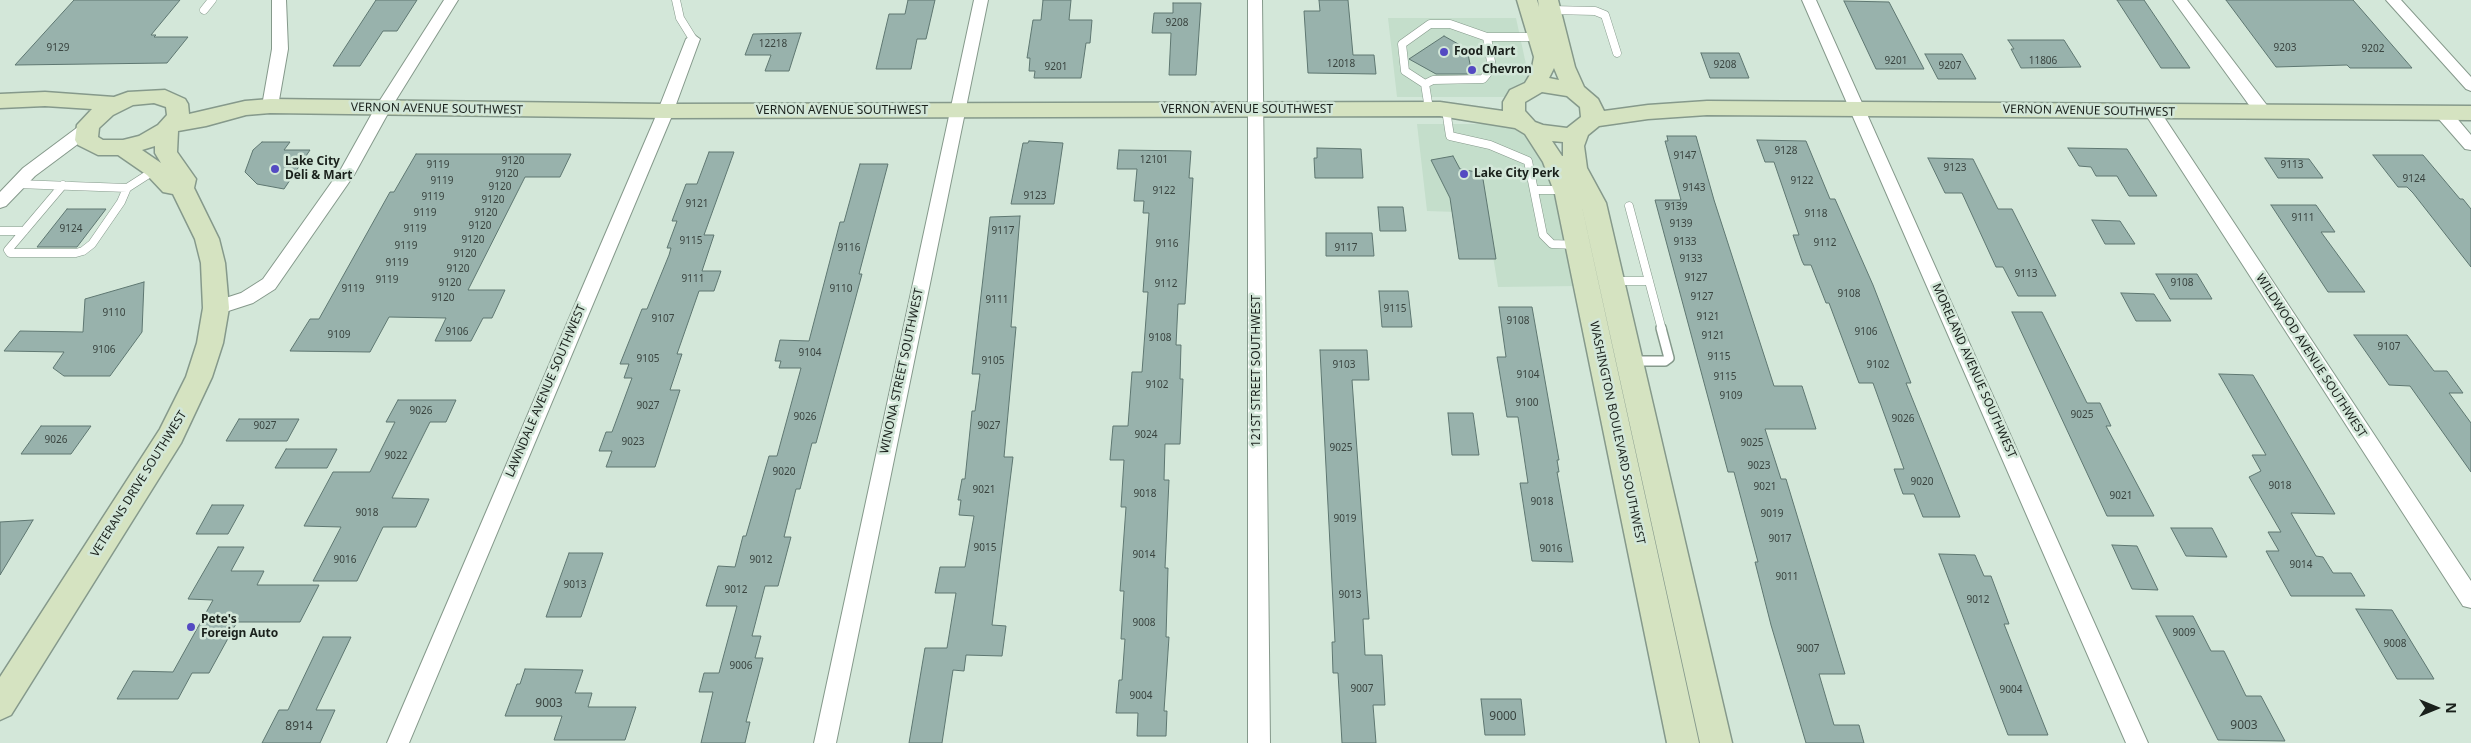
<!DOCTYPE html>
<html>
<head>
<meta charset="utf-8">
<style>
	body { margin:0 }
	#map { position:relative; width:2471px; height:743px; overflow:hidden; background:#d3e7d9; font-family:"Noto Sans",sans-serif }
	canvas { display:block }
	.north { position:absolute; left:2411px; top:683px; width:50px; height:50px; -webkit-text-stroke:4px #d3e7d9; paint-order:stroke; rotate:90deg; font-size:14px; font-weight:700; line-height:20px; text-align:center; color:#1a211c }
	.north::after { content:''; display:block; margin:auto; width:18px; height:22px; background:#1a211c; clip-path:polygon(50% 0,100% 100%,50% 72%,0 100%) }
</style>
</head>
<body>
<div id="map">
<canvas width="2471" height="743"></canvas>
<div class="north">N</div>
</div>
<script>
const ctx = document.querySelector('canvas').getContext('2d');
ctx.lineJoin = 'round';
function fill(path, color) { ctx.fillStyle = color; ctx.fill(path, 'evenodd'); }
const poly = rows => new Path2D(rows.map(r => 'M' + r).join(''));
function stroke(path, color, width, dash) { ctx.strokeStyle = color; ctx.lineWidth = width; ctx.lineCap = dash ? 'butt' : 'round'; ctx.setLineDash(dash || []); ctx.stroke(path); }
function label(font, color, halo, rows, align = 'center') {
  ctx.font = font + ' "Noto Sans",sans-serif'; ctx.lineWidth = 5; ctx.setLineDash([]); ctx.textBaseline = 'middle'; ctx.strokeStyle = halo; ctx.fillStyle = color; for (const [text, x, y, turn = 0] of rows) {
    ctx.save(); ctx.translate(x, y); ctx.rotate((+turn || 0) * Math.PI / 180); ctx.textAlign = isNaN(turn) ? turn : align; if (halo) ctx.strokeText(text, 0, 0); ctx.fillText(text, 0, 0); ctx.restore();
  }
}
const built = poly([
	[1388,18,1516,18,1533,97,1397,97],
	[1417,124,1523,124,1544,140,1577,286,1498,287,1486,213,1427,211]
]);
const building = poly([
	[74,0,180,0,151,35,156,35,154,37,188,37,167,63,15,65,74,0],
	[376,0,417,0,397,31,383,31,360,66,333,66,376,0],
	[908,0,935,0,926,39,917,39,911,69,876,69,889,14,905,14,908,0],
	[1043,0,1071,0,1069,20,1092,20,1090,43,1086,43,1081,78,1034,78,1035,71,1029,71,1030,58,1027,58,1033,20,1041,20,1043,0],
	[1319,0,1348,0,1353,55,1374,55,1376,74,1308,73,1304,11,1320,11,1319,0],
	[2117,0,2144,0,2190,68,2161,68,2117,0],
	[2226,0,2353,0,2412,68,2350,68,2347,65,2276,67,2226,0],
	[1844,1,1889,2,1924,69,1876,69,1844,1],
	[1173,3,1201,3,1196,75,1169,75,1171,33,1152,33,1154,13,1173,13,1173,3],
	[801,33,789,71,765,71,771,55,745,55,753,34,801,33],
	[1444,36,1467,49,1472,74,1436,74,1409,59,1444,36],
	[2008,40,2064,40,2081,67,2021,68,2011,49,2014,49,2008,40],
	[1701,53,1739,53,1749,78,1710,78,1701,53],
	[1925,54,1962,54,1976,79,1938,79,1925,54],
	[1667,136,1696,136,1714,200,1774,386,1802,386,1816,429,1765,429,1781,479,1786,479,1845,674,1819,674,1834,725,1859,725,1864,743,1806,743,1771,625,1755,562,1758,562,1734,472,1728,472,1655,200,1681,200,1665,141,1668,141,1667,136],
	[1757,140,1806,141,1830,199,1835,199,1873,285,1911,383,1906,383,1960,517,1923,517,1914,494,1903,494,1894,469,1904,469,1873,383,1859,383,1829,303,1826,303,1811,265,1804,265,1802,261,1793,235,1799,235,1774,162,1765,162,1757,140],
	[1029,141,1063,143,1054,204,1011,204,1023,143,1028,143,1029,141],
	[262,142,290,142,284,150,310,150,284,189,257,184,245,172,253,150,262,142],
	[1317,148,1361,149,1363,178,1315,178,1314,158,1317,158,1317,148],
	[2068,148,2127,149,2157,196,2129,196,2117,176,2096,176,2091,167,2079,166,2068,148],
	[1119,150,1191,151,1189,178,1193,178,1185,304,1178,304,1176,345,1181,345,1180,379,1183,379,1180,444,1165,444,1164,480,1169,480,1165,568,1168,568,1166,637,1169,637,1164,711,1167,711,1166,736,1137,736,1138,713,1116,713,1119,680,1122,680,1125,639,1121,639,1124,591,1120,591,1126,507,1121,507,1124,460,1110,460,1113,426,1128,426,1132,372,1142,372,1148,292,1143,292,1149,213,1143,213,1144,201,1134,201,1137,169,1117,169,1119,150],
	[709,152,734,152,704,235,714,235,702,271,721,271,714,291,699,291,677,354,682,354,670,390,680,390,655,467,606,467,612,451,599,451,606,432,612,432,632,378,624,378,629,364,620,364,642,309,647,309,669,255,671,248,667,248,677,221,672,221,686,184,697,184,709,152],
	[416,154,571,154,560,177,525,177,468,290,505,290,492,318,483,318,471,341,435,341,446,318,389,317,370,352,290,351,310,319,319,319,390,192,394,192,416,154],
	[2373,155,2423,155,2460,199,2463,199,2471,209,2471,267,2413,193,2407,187,2398,187,2373,155],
	[1453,156,1460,169,1482,173,1496,259,1459,259,1450,198,1431,160,1453,156],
	[1928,158,1973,159,1998,209,2012,209,2056,296,2018,296,2003,267,1996,267,1962,193,1945,193,1928,158],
	[2265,158,2309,159,2323,178,2278,178,2265,158],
	[860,164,888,164,859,274,862,274,854,304,816,443,812,443,800,489,796,489,784,537,791,537,778,586,765,586,752,636,761,636,755,658,763,658,746,722,750,722,745,743,701,743,713,692,699,692,704,673,719,673,737,606,706,606,718,566,735,567,743,536,746,536,769,456,777,456,801,368,779,368,781,361,775,361,780,340,809,341,840,222,844,222,860,164],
	[2271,205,2316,205,2335,232,2321,232,2365,292,2328,292,2271,205],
	[1378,207,1403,207,1406,231,1380,231,1378,207],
	[67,209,106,209,77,247,37,247,67,209],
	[1020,216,1011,327,1016,327,1004,457,1013,457,992,625,1006,626,1002,656,966,655,964,671,953,670,942,743,909,743,925,648,947,648,956,593,935,593,940,567,965,567,974,516,959,515,961,500,958,500,962,479,965,479,972,411,975,411,980,374,972,374,990,217,1020,216],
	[2092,220,2120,221,2135,244,2105,244,2092,220],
	[1326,233,1372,233,1374,256,1326,256,1326,233],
	[2156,274,2197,274,2212,299,2170,299,2156,274],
	[144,282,142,332,110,376,64,376,53,368,64,352,4,351,20,331,83,332,85,299,144,282],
	[1379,291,1408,291,1412,327,1382,327,1379,291],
	[2121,293,2154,294,2171,321,2136,321,2121,293],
	[1499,307,1532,307,1559,460,1557,460,1559,472,1557,472,1573,562,1532,561,1520,483,1528,483,1518,417,1507,417,1497,357,1506,357,1499,307],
	[2012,312,2042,312,2087,403,2100,403,2111,426,2106,426,2154,516,2107,516,2012,312],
	[2354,335,2407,335,2434,371,2447,371,2463,393,2449,393,2471,423,2471,472,2410,386,2389,385,2354,335],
	[1320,350,1367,350,1369,380,1352,380,1369,619,1363,619,1365,655,1382,655,1385,705,1373,705,1376,743,1342,743,1338,673,1333,673,1332,642,1335,642,1320,350],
	[2219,374,2253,375,2335,514,2291,513,2316,556,2323,557,2333,573,2351,573,2365,596,2291,596,2266,551,2279,551,2268,532,2281,532,2249,477,2261,471,2252,455,2266,455,2219,374],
	[398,400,456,400,446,422,430,422,392,498,429,499,416,527,383,527,357,581,313,581,341,527,304,526,333,472,370,472,395,422,386,422,398,400],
	[1448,413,1473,413,1479,455,1452,455,1448,413],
	[239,419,299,419,287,441,226,441,239,419],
	[41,426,91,426,71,454,21,454,41,426],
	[286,449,337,449,327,468,275,468,286,449],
	[212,505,244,505,228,534,196,534,212,505],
	[33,520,26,532,0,575,0,522,33,520],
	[2171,528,2212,528,2227,557,2186,556,2171,528],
	[2112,545,2137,546,2158,590,2132,589,2112,545],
	[218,547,244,547,231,571,264,571,257,585,319,585,300,622,237,622,209,673,192,673,178,699,117,699,133,671,173,672,213,600,188,599,218,547],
	[569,553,603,553,581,617,546,617,569,553],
	[1939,554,1975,555,1984,576,1991,576,2009,624,2004,624,2048,735,2008,735,1939,554],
	[2356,609,2392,610,2434,679,2397,679,2356,609],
	[2156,616,2193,616,2211,651,2224,651,2246,696,2261,696,2285,741,2218,740,2156,616],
	[323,637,351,637,316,710,335,710,320,743,262,743,279,710,288,710,323,637],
	[525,669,583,670,575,693,592,693,588,707,636,707,625,740,554,740,562,716,505,716,517,684,520,684,525,669],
	[1481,699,1521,699,1525,735,1485,735,1481,699]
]);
const laneFar1 = poly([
	[676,0,680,18,693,39],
	[204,10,212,0],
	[1551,10,1595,11,1605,15,1617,53],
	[1425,84,1433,80,1483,79,1492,68,1487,37],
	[1429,109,1425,84,1405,71,1402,44,1430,24,1450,24,1487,37,1538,37],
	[1446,110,1450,136,1490,145,1528,161,1543,235,1552,244,1577,245],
	[17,184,127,188],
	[63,185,8,250,10,253,76,253,83,251,92,244,121,202,127,188,155,170],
	[1534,190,1564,190],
	[1629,206,1662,330],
	[0,231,24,231],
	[1612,281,1649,281]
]);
const lane = poly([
	[1633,361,1665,361,1669,358,1661,328]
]);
const street = poly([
	[272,0,286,0,288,49,278,106,276,110,270,111,264,110,262,106,272,49,272,0],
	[444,0,458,0,391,108,354,175,275,289,253,303,216,315,210,313,207,308,210,303,241,293,263,279,341,169,375,108,444,0],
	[974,0,988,0,836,743,814,743,974,0],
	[1248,0,1262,0,1270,743,1248,743,1248,0],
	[1802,0,1816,0,2148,743,2126,743,1802,0],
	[2173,0,2187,0,2269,108,2271,112,2269,116,2257,116,2173,0],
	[2386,0,2401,0,2471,77,2471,91,2466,89,2386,0],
	[693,34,700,39,671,118,409,743,387,743,655,118,686,39,693,34],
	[2152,107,2158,108,2471,581,2471,608,2463,606,2144,112,2146,108,2152,107],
	[2443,108,2449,109,2471,135,2471,150,2465,149,2437,117,2435,113,2437,109,2443,108],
	[88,123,94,124,96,128,94,132,35,176,6,206,0,208,0,192,23,168,82,124,88,123]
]);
const secondary = poly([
	[1517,0,1537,0,1539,7,1538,0,1558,0,1575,67,1584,87,1598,99,1604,111,1648,105,1707,101,2471,106,2471,120,1707,115,1648,119,1599,126,1588,135,1584,146,1587,168,1606,203,1732,743,1700,743,1580,198,1699,743,1667,743,1555,194,1543,162,1525,134,1515,128,1440,116,665,118,270,113,246,115,206,126,178,131,177,152,196,179,194,188,219,239,225,263,229,308,223,343,212,377,181,443,11,715,0,720,0,677,160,429,186,377,197,343,203,308,201,263,195,239,173,194,163,192,147,175,118,155,98,155,78,145,75,140,77,125,92,109,45,106,0,108,0,94,45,92,114,97,128,92,165,90,185,99,188,104,189,114,245,101,270,99,665,104,1440,102,1503,111,1503,102,1510,90,1525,83,1531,73,1534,57,1517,0],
	[1554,68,1559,80,1549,78,1554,68],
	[1542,92,1567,96,1580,107,1581,117,1567,128,1543,125,1535,122,1525,111,1525,102,1542,92],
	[154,103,166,107,167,115,158,125,139,136,123,140,103,140,98,137,99,128,113,115,133,105,154,103],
	[1552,141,1563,142,1563,156,1562,156,1552,141],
	[155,146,155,153,161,163,142,150,155,146]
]);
const markers = [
	[1444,52,5,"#544ac2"],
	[1472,70,5,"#544ac2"],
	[275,169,5,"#544ac2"],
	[1464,174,5,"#544ac2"],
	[191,627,5,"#544ac2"]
];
const numberNames = [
	["9208",1177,23],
	["12218",773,44],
	["9129",58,48],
	["9203",2285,48],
	["9202",2373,49],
	["9201",1896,61],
	["11806",2043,61],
	["12018",1341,64],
	["9208",1725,65],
	["9207",1950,66],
	["9201",1056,67],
	["9128",1786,151],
	["9147",1685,156],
	["12101",1154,160],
	["9120",513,161],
	["9119",438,165],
	["9113",2292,165],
	["9123",1955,168],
	["9120",507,174],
	["9124",2414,179],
	["9119",442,181],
	["9122",1802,181],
	["9120",500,187],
	["9143",1694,188],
	["9122",1164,191],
	["9123",1035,196],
	["9119",433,197],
	["9120",493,200],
	["9121",697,204],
	["9139",1676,207],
	["9119",425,213],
	["9120",486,213],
	["9118",1816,214],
	["9111",2303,218],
	["9139",1681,224],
	["9120",480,226],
	["9124",71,229],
	["9119",415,229],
	["9117",1003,231],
	["9120",473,240],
	["9115",691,241],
	["9133",1685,242],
	["9112",1825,243],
	["9116",1167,244],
	["9119",406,246],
	["9116",849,248],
	["9117",1346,248],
	["9120",465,254],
	["9133",1691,259],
	["9119",397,263],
	["9120",458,269],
	["9113",2026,274],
	["9127",1696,278],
	["9111",693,279],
	["9119",387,280],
	["9120",450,283],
	["9108",2182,283],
	["9112",1166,284],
	["9119",353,289],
	["9110",841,289],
	["9108",1849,294],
	["9127",1702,297],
	["9120",443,298],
	["9111",997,300],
	["9115",1395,309],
	["9110",114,313],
	["9121",1708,317],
	["9107",663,319],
	["9108",1518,321],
	["9106",457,332],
	["9106",1866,332],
	["9109",339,335],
	["9121",1713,336],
	["9108",1160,338],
	["9107",2389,347],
	["9106",104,350],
	["9104",810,353],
	["9115",1719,357],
	["9105",648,359],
	["9105",993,361],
	["9103",1344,365],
	["9102",1878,365],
	["9104",1528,375],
	["9115",1725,377],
	["9102",1157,385],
	["9109",1731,396],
	["9100",1527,403],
	["9027",648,406],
	["9026",421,411],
	["9025",2082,415],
	["9026",805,417],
	["9026",1903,419],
	["9027",265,426],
	["9027",989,426],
	["9024",1146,435],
	["9026",56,440],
	["9023",633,442],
	["9025",1752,443],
	["9025",1341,448],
	["9022",396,456],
	["9023",1759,466],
	["9020",784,472],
	["9020",1922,482],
	["9018",2280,486],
	["9021",1765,487],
	["9021",984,490],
	["9018",1145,494],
	["9021",2121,496],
	["9018",1542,502],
	["9018",367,513],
	["9019",1772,514],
	["9019",1345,519],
	["9017",1780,539],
	["9015",985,548],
	["9016",1551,549],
	["9014",1144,555],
	["9016",345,560],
	["9012",761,560],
	["9014",2301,565],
	["9011",1787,577],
	["9013",575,585],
	["9012",736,590],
	["9013",1350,595],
	["9012",1978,600],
	["9008",1144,623],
	["9009",2184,633],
	["9008",2395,644],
	["9007",1808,649],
	["9006",741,666],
	["9007",1362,689],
	["9004",2011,690],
	["9004",1141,696]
];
const poiNames = [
	["Food Mart",1454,52],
	["Chevron",1482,70],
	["Lake City",285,162],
	["Deli & Mart",285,176],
	["Lake City Perk",1474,174],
	["Pete's",201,620],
	["Foreign Auto",201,634]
];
const streetNames = [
	["VERNON AVENUE SOUTHWEST",437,109,1],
	["VERNON AVENUE SOUTHWEST",1247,110],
	["VERNON AVENUE SOUTHWEST",842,111],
	["VERNON AVENUE SOUTHWEST",2089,111,1],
	["WILDWOOD AVENUE SOUTHWEST",2311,356,57],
	["WINONA STREET SOUTHWEST",902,371,-78],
	["121ST STREET SOUTHWEST",1257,371,-90],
	["MORELAND AVENUE SOUTHWEST",1974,371,66],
	["LAWNDALE AVENUE SOUTHWEST",546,391,-67],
	["WASHINGTON BOULEVARD SOUTHWEST",1617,433,78],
	["VETERANS DRIVE SOUTHWEST",139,484,-58]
];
const nearNumbernames = [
	["9003",549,704],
	["9000",1503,717],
	["9003",2244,726],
	["8914",299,727]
];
fill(built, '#c4decb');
fill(building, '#98b2ac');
stroke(building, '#5e7771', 1);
stroke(laneFar1, '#85998b', 9);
stroke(lane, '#85998b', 12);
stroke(street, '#85998b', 2);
stroke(secondary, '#85998b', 3);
stroke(laneFar1, '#fff', 8);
stroke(lane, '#fff', 9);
fill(street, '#fff');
fill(secondary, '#d5e3c1');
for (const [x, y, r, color] of markers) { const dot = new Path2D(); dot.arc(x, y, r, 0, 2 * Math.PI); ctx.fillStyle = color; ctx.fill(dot); stroke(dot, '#d3e7d9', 2); }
label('10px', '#3a4540', null, numberNames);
label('bold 12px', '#1a211c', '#d3e7d9', poiNames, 'left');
label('12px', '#1a211c', '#d3e7d9', streetNames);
label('12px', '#3a4540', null, nearNumbernames);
</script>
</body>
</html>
